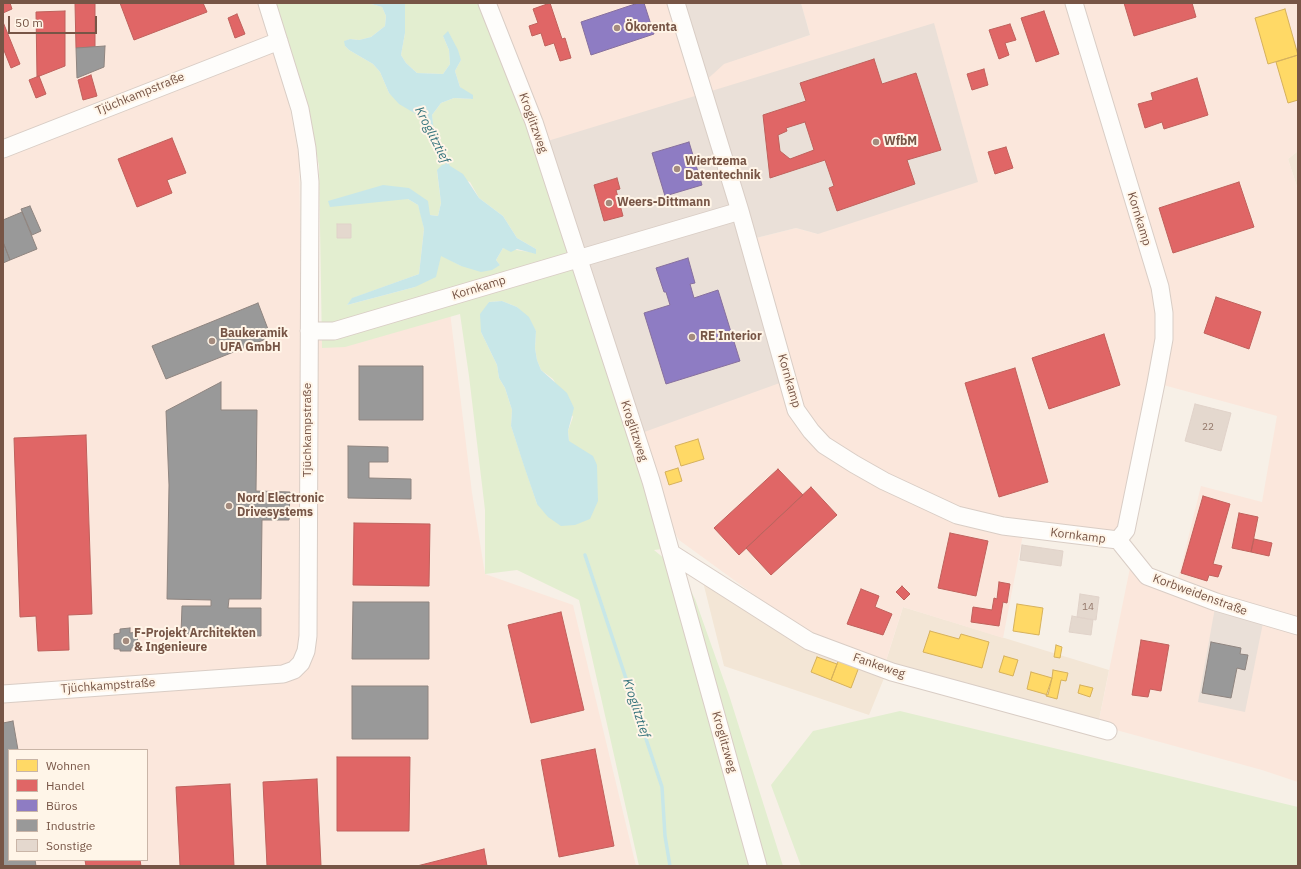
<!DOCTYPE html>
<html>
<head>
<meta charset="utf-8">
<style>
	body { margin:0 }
	#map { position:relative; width:1301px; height:869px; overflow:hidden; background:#f7f0e7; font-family:"IBM Plex Sans",sans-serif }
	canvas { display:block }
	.frame { position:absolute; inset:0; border:4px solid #775546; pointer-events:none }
	.legend { position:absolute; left:8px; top:749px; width:140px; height:112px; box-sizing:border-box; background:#fff5e8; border:1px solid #c9b5a7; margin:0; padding:5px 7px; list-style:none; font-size:12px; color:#775546 }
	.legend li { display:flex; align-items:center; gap:8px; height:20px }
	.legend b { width:20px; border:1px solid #c9b5a7 }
	.scale { position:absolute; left:8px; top:16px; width:89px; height:18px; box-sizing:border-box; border:2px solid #775546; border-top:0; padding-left:5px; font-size:12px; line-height:14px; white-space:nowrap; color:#775546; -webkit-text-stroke:3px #fff5e8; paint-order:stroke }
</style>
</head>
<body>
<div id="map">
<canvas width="1301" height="869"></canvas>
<div class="frame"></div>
<ul class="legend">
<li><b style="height:11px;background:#ffd966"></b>Wohnen</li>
<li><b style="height:11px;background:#e06666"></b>Handel</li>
<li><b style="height:11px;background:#8e7cc3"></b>Büros</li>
<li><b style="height:11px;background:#999"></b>Industrie</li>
<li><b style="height:11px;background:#e4d8ce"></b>Sonstige</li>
</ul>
<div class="scale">50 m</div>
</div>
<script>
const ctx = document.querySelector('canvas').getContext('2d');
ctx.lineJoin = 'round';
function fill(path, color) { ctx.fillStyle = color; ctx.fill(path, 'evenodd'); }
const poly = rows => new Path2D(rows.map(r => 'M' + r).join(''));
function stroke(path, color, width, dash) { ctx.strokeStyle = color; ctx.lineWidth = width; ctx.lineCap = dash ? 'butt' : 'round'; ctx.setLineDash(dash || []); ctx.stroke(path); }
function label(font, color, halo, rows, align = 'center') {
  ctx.font = font + ' "IBM Plex Sans",sans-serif'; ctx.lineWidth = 4; ctx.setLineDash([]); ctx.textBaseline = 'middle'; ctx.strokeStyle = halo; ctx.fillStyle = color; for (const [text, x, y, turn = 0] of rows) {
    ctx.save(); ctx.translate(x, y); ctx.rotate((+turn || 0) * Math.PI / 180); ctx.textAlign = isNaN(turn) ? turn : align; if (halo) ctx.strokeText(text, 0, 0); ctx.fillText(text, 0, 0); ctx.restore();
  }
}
const residential = poly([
	[1298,151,1298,190,1288,159],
	[703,582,885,664,903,607,1109,670,1098,725,889,666,869,715,724,666]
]);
const commercial = poly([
	[3,3,259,3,284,77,299,157,302,342,327,340,449,304,472,493,485,574,573,605,636,866,3,866],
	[9,750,147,750,147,860,9,860],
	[487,3,676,3,724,63,810,35,801,3,1298,3,1298,151,1288,159,1298,190,1298,782,1262,770,1098,725,1132,558,1176,587,1201,486,1262,502,1277,416,1156,383,1118,540,1024,529,1003,638,903,607,885,664,811,636,679,540,666,518,636,435,748,240,796,228,818,234,541,143]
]);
const industrial = poly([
	[676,3,801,3,810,35,724,64,702,84],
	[934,23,978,182,818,234,796,228,748,240,788,380,636,435,541,143],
	[1216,602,1264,618,1245,712,1198,702]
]);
const green = poly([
	[272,3,368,3,382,7,386,16,385,26,371,37,359,40,350,39,345,41,345,46,349,50,373,64,380,72,389,93,421,117,433,132,432,115,441,103,454,98,472,99,460,87,455,71,461,60,443,36,449,50,450,64,443,74,417,73,406,63,401,55,405,33,405,3,493,3,678,547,654,550,682,573,695,599,729,695,783,866,639,866,579,600,517,570,485,574,485,510,469,376,460,314,345,347,322,348,319,166,313,135],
	[437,171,470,182,479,198,503,216,517,238,536,249,536,253,503,248,496,260,500,265,461,266,441,255,415,287,347,305,353,298,419,274,424,229,421,215,418,205,408,199,400,199,409,188,430,215,438,216,441,203],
	[502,301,517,307,536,331,535,348,537,360,541,370,553,379,573,417,568,431,569,441,537,504,511,426,512,410,505,388,499,378,497,365,481,332,489,302],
	[900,711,1298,807,1298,866,801,866,771,785,813,731]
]);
const water = poly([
	[368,3,405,3,405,33,401,55,406,63,417,73,443,74,450,64,449,50,443,36,448,31,458,50,461,60,455,71,460,87,473,95,473,99,454,98,441,103,432,115,434,132,421,117,399,104,389,93,380,72,373,64,349,50,345,46,344,41,350,39,359,40,371,37,385,26,386,16,382,7],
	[447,164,463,174,479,198,503,216,517,238,536,249,536,254,517,249,511,252,503,248,496,260,500,265,492,270,481,272,461,266,441,256,436,277,415,287,347,305,352,298,419,274,424,229,418,205,408,199,330,207,328,201,383,185,409,188,428,201,430,215,438,216,441,203,437,170,442,165],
	[502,301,517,307,529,317,536,331,535,348,537,360,541,370,567,393,574,408,568,431,569,441,593,456,597,465,598,501,590,519,575,525,561,526,548,517,537,504,524,466,511,426,512,410,505,388,499,378,497,365,481,332,480,314,489,302]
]);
const homes = poly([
	[1285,9,1298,55,1268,64,1255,18,1285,9],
	[1298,55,1298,100,1288,103,1276,62,1298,55],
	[698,439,704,459,681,466,675,446,698,439],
	[678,468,682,481,669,485,665,472,678,468],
	[1017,604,1043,608,1039,635,1013,631,1017,604],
	[930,631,959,639,961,634,989,642,982,668,923,652,930,631],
	[1056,645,1062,647,1060,658,1054,657,1056,645],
	[1004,656,1018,660,1013,676,999,672,1004,656],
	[817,657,837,664,831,680,811,672,817,657],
	[839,659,859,667,851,688,831,680,839,659],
	[1053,670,1068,673,1066,681,1061,680,1057,699,1046,696,1052,678,1053,670],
	[1031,672,1052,678,1048,695,1027,689,1031,672],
	[1080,685,1093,688,1090,697,1078,693,1080,685]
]);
const shops = poly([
	[3,3,10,3,12,9,3,13,3,3],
	[75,3,95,3,95,47,76,48,75,3],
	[120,3,203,3,207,12,134,40,120,3],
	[550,3,562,39,565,38,571,58,560,61,554,43,545,46,541,33,532,36,529,26,538,23,533,9,550,3],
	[1124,3,1192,3,1196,17,1134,36,1124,3],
	[65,11,65,66,37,77,36,12,65,11],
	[1044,11,1059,54,1036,62,1021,18,1044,11],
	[237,14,245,34,235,38,228,18,237,14],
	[3,22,20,64,11,68,3,48,3,22],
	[1010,24,1016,40,1005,43,1009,55,999,59,989,30,1010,24],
	[874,59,882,84,916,73,941,150,907,160,915,184,837,211,829,188,834,186,825,160,770,178,763,115,806,101,800,83,874,59],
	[805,122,814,150,790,159,780,151,778,135,787,131,786,128,805,122],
	[984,69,988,85,972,90,967,74,984,69],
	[91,75,97,96,83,100,78,80,91,75],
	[39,76,46,94,36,98,29,80,39,76],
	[1197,78,1208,115,1164,129,1162,122,1145,128,1138,104,1153,100,1151,93,1197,78],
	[172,138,186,173,167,180,172,193,137,207,118,159,172,138],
	[1006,147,1013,168,995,174,988,152,1006,147],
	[617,178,620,189,616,190,623,216,604,221,594,185,617,178],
	[1239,182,1254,227,1173,253,1159,208,1239,182],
	[1216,297,1261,312,1249,349,1204,333,1216,297],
	[1104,334,1120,385,1049,409,1032,358,1104,334],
	[1015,368,1048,482,999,497,965,383,1015,368],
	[86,435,92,614,68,615,69,650,38,651,36,616,20,617,14,438,86,435],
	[778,469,803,495,739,555,714,528,778,469],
	[811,487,837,515,771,575,746,548,811,487],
	[1203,496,1230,504,1213,564,1222,566,1218,577,1209,575,1207,581,1181,573,1203,496],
	[1239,513,1258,517,1251,552,1232,548,1239,513],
	[354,523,430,524,429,586,353,585,354,523],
	[950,533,988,541,976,596,938,588,950,533],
	[1254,539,1272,543,1269,556,1251,552,1254,539],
	[999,582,1010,584,1007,603,1003,602,999,626,971,622,973,607,992,610,994,598,997,599,999,582],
	[902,586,910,594,904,600,896,592,902,586],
	[861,589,879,596,875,607,892,614,883,635,847,624,861,589],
	[561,612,584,710,531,723,508,625,561,612],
	[1141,640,1169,645,1161,691,1150,689,1148,697,1132,695,1141,640],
	[595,749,614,846,559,857,541,760,595,749],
	[337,757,410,757,409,831,337,831,337,757],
	[317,779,321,866,267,866,263,782,317,779],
	[230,784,234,866,180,866,176,787,230,784],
	[484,849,487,866,417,866,484,849],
	[85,860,140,860,141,866,86,866,85,860]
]);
const offices = poly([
	[638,3,644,3,654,34,591,55,581,22,638,3],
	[689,142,702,185,665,196,652,153,689,142],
	[688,258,695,283,690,284,694,298,718,290,740,361,666,384,644,313,670,305,666,292,664,292,656,268,688,258]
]);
const industry = poly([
	[105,46,104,67,77,78,76,48,105,46],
	[30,206,41,231,32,235,21,209,30,206],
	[22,212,37,249,10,260,3,242,3,220,22,212],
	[3,242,10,260,3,263,3,242],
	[258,303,271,337,166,379,152,346,258,303],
	[359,366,423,366,423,420,359,420,359,366],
	[221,382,221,410,257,410,256,491,290,492,289,520,262,520,261,599,229,599,228,608,261,608,261,636,181,634,182,606,211,606,211,600,167,599,169,485,166,411,221,382],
	[348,446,388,447,388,462,369,462,369,478,411,479,411,499,348,498,348,446],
	[353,602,429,602,429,659,352,659,353,602],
	[130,628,130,633,137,632,138,648,131,648,131,651,120,651,120,649,114,649,114,634,120,633,120,629,130,628],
	[1211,642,1241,648,1240,654,1248,655,1245,670,1237,668,1231,698,1202,693,1211,642],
	[352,686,428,686,428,739,352,739,352,686],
	[13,721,18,750,9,750,9,860,35,860,36,866,3,866,3,723,13,721]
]);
const stream = poly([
	[431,128,448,166],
	[585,555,662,787,665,836,670,866]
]);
const building = poly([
	[337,224,351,224,351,238,337,238,337,224],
	[1195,404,1231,413,1221,451,1185,441,1195,404],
	[1022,545,1063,551,1061,566,1020,560,1022,545],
	[1080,594,1099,597,1096,620,1077,617,1080,594],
	[1072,616,1093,620,1091,635,1069,632,1072,616]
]);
const minor = poly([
	[487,3,534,122,651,481,758,866],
	[676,3,740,211,796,410,811,431,824,445,854,464,884,481,957,515,1003,526,1118,540,1126,530,1156,383,1164,339,1164,313,1160,287,1074,3],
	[3,149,279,41],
	[309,331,334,331,740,211],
	[1118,540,1147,576,1216,602,1298,626],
	[671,553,809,641,892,672,1108,731],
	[3,694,283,674,294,670,301,663,306,651,308,636,310,182,307,148,300,109,267,3]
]);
const markers = [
	[617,28,4,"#a48b7e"],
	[876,142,4,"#a48b7e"],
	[677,169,4,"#a48b7e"],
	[609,203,4,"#a48b7e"],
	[692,337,4,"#a48b7e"],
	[212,341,4,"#a48b7e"],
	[229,506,4,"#a48b7e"],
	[126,641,4,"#a48b7e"]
];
const numberNames = [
	["22",1208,427],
	["14",1088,607]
];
const poiNames = [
	["Ökorenta",625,28],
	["WfbM",884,142],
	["Wiertzema",685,162],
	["Datentechnik",685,176],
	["Weers-Dittmann",617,203],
	["Baukeramik",220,334],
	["UFA GmbH",220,348],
	["RE Interior",700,337],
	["Nord Electronic",237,499],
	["Drivesystems",237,513],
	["F-Projekt Architekten",134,634],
	["& Ingenieure",134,648]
];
const streetNames = [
	["Tjüchkampstraße",140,94,-22],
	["Kroglitzweg",533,123,70],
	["Kornkamp",1139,219,73],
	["Kornkamp",479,288,-17],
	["Kornkamp",789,381,74],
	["Tjüchkampstraße",308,430,-90],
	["Kroglitzweg",634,431,72],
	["Kornkamp",1078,536,7],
	["Korbweidenstraße",1200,595,20],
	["Fankeweg",879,666,19],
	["Tjüchkampstraße",108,686,-4],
	["Kroglitzweg",724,742,74]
];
const waterNames = [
	["Kroglitztief",432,135,63],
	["Kroglitztief",636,708,72]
];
fill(residential, '#f3e6d6');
fill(commercial, '#fbe7dc');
fill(industrial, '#eae0d8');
fill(green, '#e3eed0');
fill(water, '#c8e7e8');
fill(homes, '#ffd966');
stroke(homes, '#d6b15c', 1);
fill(shops, '#e06666');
stroke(shops, '#c0615c', 1);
fill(offices, '#8e7cc3');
stroke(offices, '#87709e', 1);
fill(industry, '#999');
stroke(industry, '#8f8580', 1);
stroke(stream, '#c8e7e8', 3.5);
fill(building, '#e4d8ce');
stroke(building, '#e0d2c9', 1);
stroke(minor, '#d9cdc5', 19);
stroke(minor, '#fefdfb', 17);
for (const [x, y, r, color] of markers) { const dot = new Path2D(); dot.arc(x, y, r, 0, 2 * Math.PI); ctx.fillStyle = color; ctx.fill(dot); stroke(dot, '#fff5e8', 1.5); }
label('10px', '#94786a', null, numberNames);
label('bold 12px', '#775546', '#fff5e8', poiNames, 'left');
label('12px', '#775546', '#fff5e8', streetNames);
label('italic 13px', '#38757e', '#fff5e8', waterNames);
</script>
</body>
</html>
